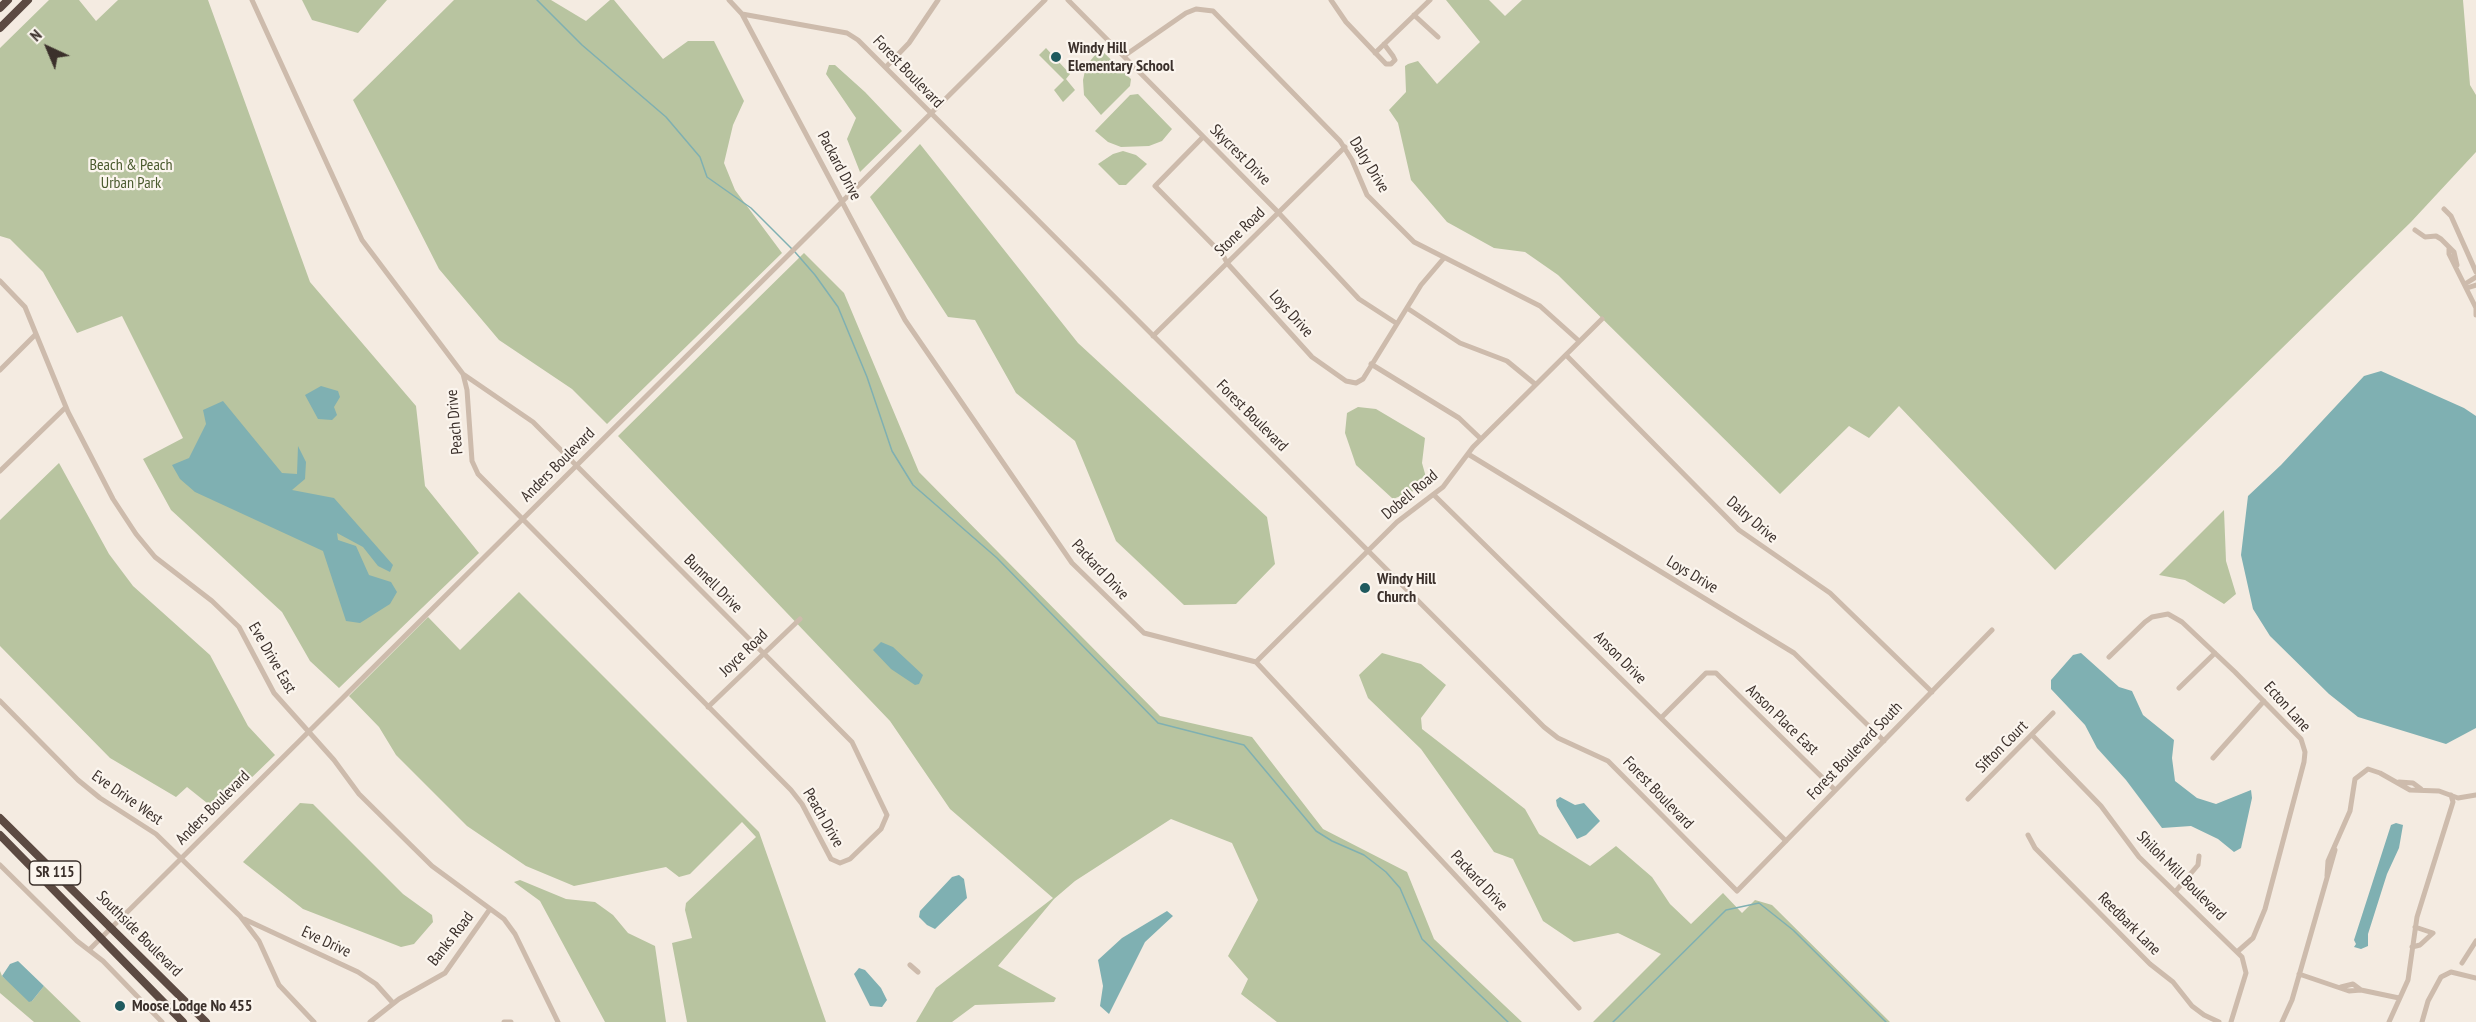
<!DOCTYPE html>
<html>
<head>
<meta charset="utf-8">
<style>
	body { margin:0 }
	#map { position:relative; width:2476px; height:1022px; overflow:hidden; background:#f4ebe1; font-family:"PT Sans Narrow",sans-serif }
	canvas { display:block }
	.north { position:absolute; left:18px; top:18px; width:60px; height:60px; -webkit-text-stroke:4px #fbf5ee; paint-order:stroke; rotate:316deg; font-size:16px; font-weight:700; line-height:24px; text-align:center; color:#3b302b }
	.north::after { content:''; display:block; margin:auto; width:21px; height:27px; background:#3b302b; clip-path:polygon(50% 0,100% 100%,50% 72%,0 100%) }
</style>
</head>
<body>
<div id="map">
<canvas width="2476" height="1022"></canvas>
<div class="north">N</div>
</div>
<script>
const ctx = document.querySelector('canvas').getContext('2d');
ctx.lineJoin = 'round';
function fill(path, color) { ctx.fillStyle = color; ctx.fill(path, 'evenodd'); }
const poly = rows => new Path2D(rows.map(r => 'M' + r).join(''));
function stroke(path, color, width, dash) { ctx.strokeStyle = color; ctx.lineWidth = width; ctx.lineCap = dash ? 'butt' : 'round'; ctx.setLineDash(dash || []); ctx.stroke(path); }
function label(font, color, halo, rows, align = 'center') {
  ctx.font = font + ' "PT Sans Narrow",sans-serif'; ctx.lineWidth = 4.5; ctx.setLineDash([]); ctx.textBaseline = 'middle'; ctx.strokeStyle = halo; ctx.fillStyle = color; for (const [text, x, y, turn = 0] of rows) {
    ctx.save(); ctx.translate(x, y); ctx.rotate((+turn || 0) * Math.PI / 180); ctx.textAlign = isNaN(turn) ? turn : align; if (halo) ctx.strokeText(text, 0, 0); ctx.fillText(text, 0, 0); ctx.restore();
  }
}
const green = poly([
	[49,0,79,0,96,21,118,0,208,0,310,282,416,406,425,486,479,553,339,688,310,661,282,612,171,510,143,459,183,438,122,316,77,333,43,272,10,239,0,236,0,48],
	[302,0,387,0,358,33,312,20],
	[454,0,551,0,586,21,610,0,614,0,663,59,688,41,714,41,744,101,733,125,724,163,735,190,782,253,607,424,572,389,499,340,439,269,353,100],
	[1446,0,1489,0,1505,16,1522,0,2463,0,2470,85,2476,95,2476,152,2411,222,2055,570,1899,406,1869,438,1849,426,1780,494,1558,275,1525,252,1494,248,1447,222,1411,180,1398,123,1389,110,1406,92,1405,66,1408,64,1418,61,1437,84,1480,42],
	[1046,48,1070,74,1066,79,1075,90,1063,102,1054,90,1064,80,1039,55],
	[1100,49,1131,79,1130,86,1101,115,1084,95,1083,80,1086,66],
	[829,65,835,65,865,92,902,131,860,172,847,139,856,118,826,74],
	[1138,94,1172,129,1162,141,1149,146,1121,147,1108,142,1095,131,1130,95],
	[920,144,1078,343,1267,517,1275,564,1236,604,1184,605,1116,541,1075,441,1016,393,975,320,948,317,870,197],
	[1123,151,1136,155,1147,164,1126,185,1119,185,1098,164,1113,154],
	[804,253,844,293,919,472,1160,716,1252,737,1323,829,1407,872,1434,939,1522,1022,1277,1022,1241,994,1248,979,1228,956,1258,900,1232,843,1171,819,1075,881,1054,899,998,966,1056,998,1054,1002,975,1005,952,1022,916,1022,936,988,1053,898,950,809,890,721,618,436],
	[1358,407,1376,409,1425,438,1422,463,1427,481,1416,490,1393,499,1356,465,1345,433,1347,413],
	[59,463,109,554,133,586,210,655,248,726,275,755,217,811,187,787,176,797,110,758,0,646,0,520],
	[2224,510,2226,561,2236,594,2224,604,2185,580,2159,575],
	[519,592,759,832,826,1022,687,1022,672,943,692,938,685,910,686,903,756,837,742,822,690,874,679,877,666,867,574,886,526,866,467,826,396,755,379,727,349,696,428,617,460,650],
	[1382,653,1421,664,1446,685,1421,718,1422,729,1525,809,1539,834,1590,866,1616,846,1652,877,1670,904,1691,924,1723,893,1742,913,1755,900,1772,905,1890,1022,1593,1022,1661,954,1618,933,1574,942,1543,921,1513,859,1494,852,1421,749,1368,698,1359,675],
	[300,803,313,804,403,894,432,915,433,922,414,944,401,947,303,909,243,862],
	[520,880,566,899,595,902,613,915,628,933,655,946,666,1022,605,1022,540,901,514,882],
	[0,971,2,976,32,1001,44,986,81,1022,34,1022,0,993]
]);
const water = poly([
	[2381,371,2464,408,2476,416,2476,728,2446,744,2358,717,2329,694,2270,636,2253,609,2241,555,2248,496,2281,465,2364,376],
	[321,386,338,391,340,397,334,407,337,415,332,420,318,419,305,395],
	[223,401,282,473,297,474,298,446,306,462,305,479,292,490,334,498,393,565,390,572,378,566,363,547,337,533,338,540,356,546,369,575,391,582,397,592,390,604,360,623,346,621,323,551,195,492,180,479,172,465,189,458,206,424,203,410],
	[881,642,893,647,923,675,919,684,915,685,891,669,873,650],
	[2081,653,2119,687,2132,691,2143,715,2174,740,2172,758,2175,781,2197,798,2216,804,2251,790,2252,798,2241,848,2234,852,2218,839,2191,826,2162,828,2126,780,2097,748,2085,725,2051,689,2051,680,2073,655],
	[1560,797,1575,805,1584,803,1600,821,1586,835,1577,839,1557,806,1556,800],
	[2396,823,2403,825,2399,848,2387,874,2368,934,2368,946,2361,949,2354,947,2356,944,2354,940,2391,825],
	[959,875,964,879,967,898,935,929,927,925,919,917,920,911,952,877],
	[1167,911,1173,916,1145,942,1109,1014,1100,1006,1103,986,1098,960,1122,938],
	[18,961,44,986,32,1001,29,1002,2,976,10,964],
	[859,968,865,970,881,988,887,1000,882,1007,870,1006,854,974]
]);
const stream = poly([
	[537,0,582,45,666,117,700,157,707,177,751,208,792,249],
	[795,252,815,275,838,307,867,377,892,451,913,485,997,558,1158,723,1244,745,1316,831,1332,841,1364,855,1386,872,1400,888,1422,939,1508,1022],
	[1613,1022,1726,910,1759,903,1793,930,1886,1022]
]);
const minor = poly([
	[252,0,362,240,463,374,467,390,472,461,478,474,791,790,802,804,831,859,840,863,850,859,881,829,887,815,852,742,533,422,463,374],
	[729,0,742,14,847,33,858,40,1544,727,1558,738,1608,761,1737,891,1992,630],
	[1068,0,1275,209,1359,299,1396,323],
	[1331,0,1346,22,1386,64,1391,64,1395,60,1393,56,1384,44],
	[742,14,905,320,1072,563,1144,633,1256,662,1579,1008],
	[1414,15,1438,37],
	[1375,53,1430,0],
	[1124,56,1186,13,1196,9,1213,11,1340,141,1352,160,1367,195,1414,242,1540,306,1579,341],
	[886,67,909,43,938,0],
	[1203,137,1155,186,1223,255,1227,263,1312,357,1346,381,1356,383,1363,379,1421,285,1444,258],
	[2444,209,2451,216,2476,272],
	[2415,230,2425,237,2436,236,2441,239,2454,252,2457,265],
	[2449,249,2449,254,2476,308,2476,315],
	[0,281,25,307,68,412,113,499,136,534,155,557,212,601,239,627,274,693,334,760,359,794,432,866,504,919,515,934,558,1022],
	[2465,284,2476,277],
	[2467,288,2476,285],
	[1407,308,1460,343,1507,361,1535,384],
	[1153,336,1345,147],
	[1566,355,1739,530,1830,593,1932,692],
	[1371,364,1459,418,1481,439],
	[0,370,36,334],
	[1468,454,1794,653,1884,741],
	[0,471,66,407],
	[1434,495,1786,841],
	[2109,657,2145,622,2152,617,2168,614,2182,622,2235,672,2301,739,2305,752,2304,762,2265,909,2253,938,2237,952],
	[1256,662,1397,522,1443,487,1473,447,1602,319],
	[2179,688,2215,653],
	[0,701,78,780,100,798,156,834,240,916,259,941,279,985,314,1022],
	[708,707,800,619],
	[1662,717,1706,673,1716,673,1835,790],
	[2033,736,2101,806,2139,857,2242,957,2246,973,2231,1022],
	[2213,758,2264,701],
	[2399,782,2413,783,2421,789],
	[1968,799,2053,713],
	[2028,835,2035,848,2150,964,2173,982,2192,1006,2204,1015,2219,1022],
	[0,865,77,941,103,961,162,1022],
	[2327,876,2328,861,2350,811,2355,779,2368,769,2380,773,2410,790,2439,791,2458,798,2476,795],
	[2175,892,2198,865,2199,856],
	[244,919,358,972,376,984,393,1003],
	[2412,947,2420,945,2433,933,2415,927],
	[89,950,1045,0],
	[2462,963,2476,941],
	[910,965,918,972],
	[2299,974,2349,991,2361,990,2399,998],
	[2341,987,2353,984,2361,990],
	[370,1022,399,999,445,973,490,909],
	[504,1022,511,1022],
	[2282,1022,2292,1000,2335,850],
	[2389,1022,2408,980,2417,917,2453,802,2451,795],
	[2422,1022,2428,1001,2441,977,2451,972,2476,978]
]);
const highway = poly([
	[0,8,8,0],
	[0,28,28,0],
	[0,818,206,1022],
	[0,835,183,1022]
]);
const markers = [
	[1056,57,6,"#1f5a5e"],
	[1365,588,6,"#1f5a5e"],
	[120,1006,6,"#1f5a5e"]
];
const shields = [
	[55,873,51]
];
const shieldNames = [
	["SR 115",55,873]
];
const poiNames = [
	["Windy Hill",1068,48],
	["Elementary School",1068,66],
	["Windy Hill",1377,579],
	["Church",1377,597],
	["Moose Lodge No 455",132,1006]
];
const streetNames = [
	["Forest Boulevard",908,72,46],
	["Skycrest Drive",1240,155,45],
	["Dalry Drive",1369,165,59],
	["Packard Drive",839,166,62],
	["Stone Road",1240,232,-44],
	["Loys Drive",1291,314,48],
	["Forest Boulevard",1252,416,45],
	["Peach Drive",455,422,-95],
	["Anders Boulevard",558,465,-45],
	["Dobell Road",1410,495,-40],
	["Dalry Drive",1752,520,41],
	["Packard Drive",1100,570,47],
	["Loys Drive",1692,575,31],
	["Bunnell Drive",713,584,45],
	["Joyce Road",744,653,-44],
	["Eve Drive East",272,658,60],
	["Anson Drive",1620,658,45],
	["Ecton Lane",2287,707,48],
	["Anson Place East",1782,720,44],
	["Sifton Court",2002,747,-45],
	["Forest Boulevard South",1855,751,-46],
	["Forest Boulevard",1658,793,46],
	["Eve Drive West",127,798,35],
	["Anders Boulevard",213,808,-45],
	["Peach Drive",823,818,60],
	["Shiloh Mill Boulevard",2181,876,45],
	["Packard Drive",1479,881,47],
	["Reedbark Lane",2129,924,45],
	["Southside Boulevard",139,934,45],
	["Banks Road",451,939,-52],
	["Eve Drive",326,942,25]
];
const parkNames = [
	["Beach & Peach",131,165],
	["Urban Park",131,183]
];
fill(green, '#b8c4a0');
fill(water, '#7fb0b2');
stroke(stream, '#7fb0b2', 1.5);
stroke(minor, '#cdbbac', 5);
stroke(highway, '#5c4a42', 8);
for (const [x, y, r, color] of markers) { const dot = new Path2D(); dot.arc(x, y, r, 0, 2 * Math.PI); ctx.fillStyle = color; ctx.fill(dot); stroke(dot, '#fbf5ee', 2); }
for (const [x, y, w] of shields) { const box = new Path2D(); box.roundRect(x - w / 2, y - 12, w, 24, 4.5); ctx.fillStyle = '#fbf5ee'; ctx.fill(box); stroke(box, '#3b302b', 1.5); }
label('bold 15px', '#3b302b', null, shieldNames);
label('bold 16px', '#3b302b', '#fbf5ee', poiNames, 'left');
label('16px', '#3b302b', '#fbf5ee', streetNames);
label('16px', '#4a5a2e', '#fbf5ee', parkNames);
</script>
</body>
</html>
